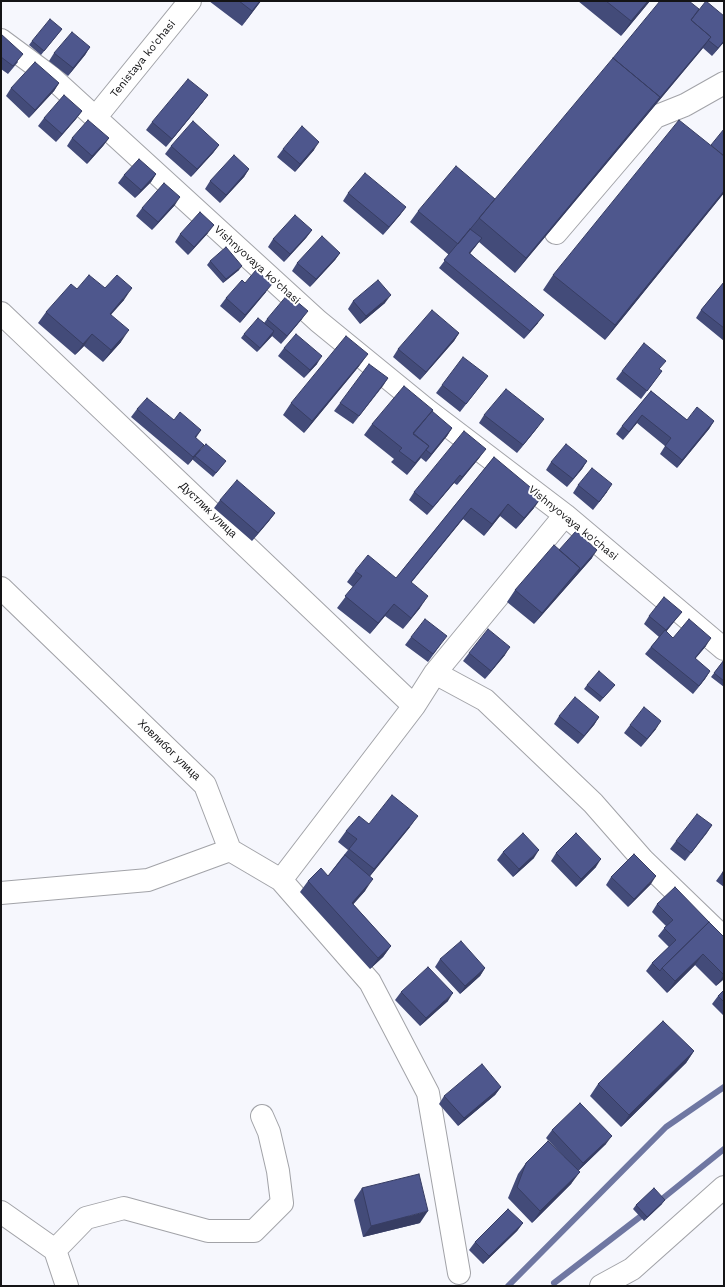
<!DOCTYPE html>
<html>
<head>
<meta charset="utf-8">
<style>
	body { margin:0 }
	#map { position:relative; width:725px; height:1287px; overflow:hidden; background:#f6f7fd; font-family:"Work Sans",sans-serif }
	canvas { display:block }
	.frame { position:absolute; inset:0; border:2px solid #141416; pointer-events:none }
</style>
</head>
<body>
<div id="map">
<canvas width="725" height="1287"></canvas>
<div class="frame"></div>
</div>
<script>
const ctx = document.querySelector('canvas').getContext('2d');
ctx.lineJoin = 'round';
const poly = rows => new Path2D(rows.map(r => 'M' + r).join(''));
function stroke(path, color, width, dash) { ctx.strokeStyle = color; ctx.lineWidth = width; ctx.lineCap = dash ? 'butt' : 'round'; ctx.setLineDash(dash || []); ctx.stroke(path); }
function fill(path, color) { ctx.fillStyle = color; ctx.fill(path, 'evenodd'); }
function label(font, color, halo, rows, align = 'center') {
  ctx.font = font + ' "Work Sans",sans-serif'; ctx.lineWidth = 4; ctx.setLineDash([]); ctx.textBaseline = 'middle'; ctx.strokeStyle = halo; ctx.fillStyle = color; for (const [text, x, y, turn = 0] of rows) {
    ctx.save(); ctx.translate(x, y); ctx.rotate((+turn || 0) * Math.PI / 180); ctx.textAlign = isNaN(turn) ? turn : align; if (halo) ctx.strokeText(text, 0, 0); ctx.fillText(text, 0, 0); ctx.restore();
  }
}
const stream = poly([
	[657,1203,724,1149],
	[554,1283,645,1213],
	[508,1286,666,1127,724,1087]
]);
const minor = poly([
	[1,40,51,77,318,321,427,410,565,515,724,649],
	[95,118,190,1],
	[556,233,655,117,685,105,724,83],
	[1,313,414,706],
	[1,588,205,785,230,850],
	[435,673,485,700,593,803,643,860,724,938],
	[230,850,281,880,370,982,428,1093,459,1273],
	[281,880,414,706,435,673,565,515],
	[1,893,148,880,230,850],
	[1,1212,55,1250,67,1286],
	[55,1250,86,1218,124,1208,208,1231,254,1231,282,1203,278,1171,269,1132,262,1116],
	[601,1286,632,1269,724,1187]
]);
const wall = poly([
	[209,1,261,1,242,26],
	[578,1,650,1,621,36],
	[699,9,724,16,724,42,712,56,703,48,515,273,479,242,470,253,538,323,524,339,439,268,449,255,410,222,418,211,495,199],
	[62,29,41,55,29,45,32,41],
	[1,34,18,62,8,74,1,69],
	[90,47,85,55,68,76,49,61,54,53],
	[59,83,54,91,29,118,6,96,11,88],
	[208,95,202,103,166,147,146,130,152,122],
	[82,111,76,119,56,142,38,126,44,118],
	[72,138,109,138,103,146,87,164,67,146],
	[219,145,213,153,191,177,165,154,171,146],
	[711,145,724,193,605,340,543,290,553,275],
	[283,149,314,150,295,172,277,157],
	[249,169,244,177,220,203,205,189,210,181],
	[156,174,151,182,135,198,118,183,124,175],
	[348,193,406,207,400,215,383,235,343,201],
	[175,205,152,230,136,216,142,208],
	[312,230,306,238,284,262,268,247,273,239],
	[208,233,188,255,175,242,180,234],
	[340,253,335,260,310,287,292,271,297,263],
	[210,261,239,270,223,283,207,265],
	[724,282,724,341,696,318,701,310],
	[245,283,266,292,240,323,220,306,226,298],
	[105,288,124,300,111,314,121,342,103,362,84,346,75,355,38,323,46,312,77,289],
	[353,301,385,303,360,324,348,309],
	[267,319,302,319,281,344,272,336,257,352,241,338,244,334,264,323],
	[459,333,454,341,420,380,393,357,398,349],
	[284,348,317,364,304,378,278,356],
	[360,365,304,433,283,415,291,403],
	[622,371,662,371,641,399,616,379],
	[488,376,460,412,436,393,442,385],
	[388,378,353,424,334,411,340,403],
	[651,391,687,420,714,421,709,429,677,468,660,454,665,446,637,423,623,440,616,434,622,426],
	[137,409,174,420,201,430,196,438,200,450,226,461,213,477,193,460,193,459,188,465,131,417],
	[484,415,538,427,517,453,479,423],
	[428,416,452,428,447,436,426,462,421,458,407,475,391,462,394,459,364,435,372,424],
	[480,457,457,485,454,483,427,515,409,500,414,492],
	[494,457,534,508,516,529,500,516,484,536,463,519,411,583,420,608,403,629,385,616,370,634,337,608,353,587,347,582,355,571,396,578],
	[587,461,582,469,567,487,546,470,551,462],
	[578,485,607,492,593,510,573,493],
	[220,500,275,513,269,521,252,541,214,508],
	[559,550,592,558,534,624,507,602,515,590],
	[682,612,666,632,673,638,706,646,695,659,710,671,705,679,693,694,645,654,659,637,644,624,649,616],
	[411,637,441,644,428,662,405,645],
	[469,653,505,655,485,679,463,661],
	[724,660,724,687,711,677],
	[587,685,615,685,600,702,584,689],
	[559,716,599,717,594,725,578,744,554,724],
	[630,725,656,729,641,747,624,733],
	[369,824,410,827,370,876,365,891,353,904,391,946,383,957,370,969,300,892,308,881,328,876,340,860,348,850,338,842,346,831],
	[712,825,685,861,670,849,676,841],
	[503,852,534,858,513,877,497,860],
	[556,853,596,867,576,887,551,861],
	[724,870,724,887,716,881],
	[611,877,651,884,628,907,606,885],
	[657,904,724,937,724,979,716,986,695,965,667,993,646,971,652,963,669,947,658,936,666,926,652,912],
	[440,959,485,968,480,976,460,994,435,967],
	[724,990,724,1016,712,1004,718,996],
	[401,992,448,1001,420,1026,395,1000],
	[694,1051,686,1063,621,1127,590,1096,598,1084],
	[501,1087,495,1095,458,1126,439,1104,444,1096],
	[552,1130,606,1144,578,1171,571,1184,532,1223,508,1198,518,1174,526,1163,564,1157,546,1138],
	[362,1188,420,1223,363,1237,354,1200],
	[662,1204,644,1221,633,1209,636,1205],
	[523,1223,517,1231,483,1264,469,1250,475,1242]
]);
const shadedWall = poly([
	[260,1,261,1,242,26,252,11],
	[648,1,650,1,621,36,631,21],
	[711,37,703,48,515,273,526,258],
	[724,41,724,42,712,56,718,48],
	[90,47,85,55,68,76,73,68],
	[59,83,54,91,29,118,35,110],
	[208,95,202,103,166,147,172,139],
	[82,111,76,119,56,142,62,134],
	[109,138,103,146,87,164,92,156],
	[319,142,314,150,295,172,300,164],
	[219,145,213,153,191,177,197,169],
	[249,169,244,177,220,203,226,195],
	[156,174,151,182,135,198,141,190],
	[724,191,724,193,605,340,615,325],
	[180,197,175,205,152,230,158,222],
	[406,207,400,215,383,235,389,227],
	[214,225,208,233,188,255,194,247],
	[312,230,306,238,284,262,290,254],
	[482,238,476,246,464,261,469,253],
	[340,253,335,260,310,287,316,279],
	[242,266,239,270,223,283,226,279],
	[272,284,266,292,240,323,245,315],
	[132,288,124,300,102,325,110,314],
	[391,295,385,303,360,324,366,316],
	[308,311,302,319,281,344,287,336],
	[544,315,538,323,524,339,530,331],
	[129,330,121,342,103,362,111,350],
	[274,331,272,336,257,352,260,348],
	[459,333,454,341,420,380,426,372],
	[92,334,84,346,75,355,83,344],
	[368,354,360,365,304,433,312,421],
	[322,356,317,364,304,378,310,370],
	[388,378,383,386,353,424,359,416],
	[642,415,637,423,623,440,629,432],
	[544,419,538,427,517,453,523,445],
	[714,421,709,429,677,468,682,460],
	[452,428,447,436,426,462,431,454],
	[204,445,198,453,188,465,193,457],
	[429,446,421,457,407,475,415,463],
	[486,449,480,457,457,485,462,477],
	[587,461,582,469,567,487,573,479],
	[460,475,454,483,427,515,433,507],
	[612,484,607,492,593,510,599,502],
	[542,497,534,508,516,529,524,518],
	[508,504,500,516,484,536,492,524],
	[471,508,463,519,402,593,411,582],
	[275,513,269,521,252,541,258,533],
	[597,550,592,558,534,624,542,613],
	[428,596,420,608,403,629,411,618],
	[394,604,385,616,370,634,378,623],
	[682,612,676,619,661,638,666,630],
	[711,638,706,646,689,666,695,658],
	[510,647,505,655,485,679,491,671],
	[710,671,705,679,693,694,699,686],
	[599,717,594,725,578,744,584,736],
	[661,721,656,729,641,747,647,739],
	[418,816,410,827,366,881,374,869],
	[712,825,707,833,685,861],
	[539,850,534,858,513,877,519,869],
	[601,859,596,867,576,887,581,879],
	[656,876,651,884,628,907,634,899],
	[373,879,365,891,344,915,352,903],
	[391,946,383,957,370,969,378,958],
	[703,954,695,965,667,993,675,981],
	[485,968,480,976,460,994,465,986],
	[724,975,724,979,716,986],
	[453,993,448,1001,420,1026,426,1018],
	[694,1051,686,1063,621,1127,629,1115],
	[501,1087,495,1095,458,1126,464,1118],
	[612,1136,606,1144,578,1171,583,1163],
	[580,1172,571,1184,532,1223,540,1211],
	[665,1200,662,1204,644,1221,647,1217],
	[428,1211,420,1223,363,1237,371,1226],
	[523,1223,517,1231,483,1264,489,1256]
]);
const building = poly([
	[239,1,260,1,252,11,239,1],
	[606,1,648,1,631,21,606,1],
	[660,1,689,1,699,9,691,20,711,37,658,100,660,97,613,58,660,1],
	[706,1,724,16,724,41,718,48,708,40,711,37,691,20,706,1],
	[50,19,62,29,44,51,32,41,50,19],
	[72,32,90,47,73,68,54,53,72,32],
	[1,34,23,54,13,66,1,57,1,34],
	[613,58,660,97,526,258,479,218,613,58],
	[35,62,59,83,35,110,11,88,35,62],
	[188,79,208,95,172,139,152,122,188,79],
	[64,95,82,111,62,134,44,118,64,95],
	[88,120,109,138,92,156,72,138,88,120],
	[679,120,724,156,724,191,615,325,553,275,679,120],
	[193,121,219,145,197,169,171,146,193,121],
	[302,126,319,142,300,164,283,149,302,126],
	[724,129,724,156,711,145,724,129],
	[234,155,249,169,226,195,210,181,234,155],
	[139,159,156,174,141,190,124,175,139,159],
	[456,166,495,199,458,244,418,211,456,166],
	[365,173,406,207,389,227,348,193,365,173],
	[164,183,180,197,158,222,142,208,164,183],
	[200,212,214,225,194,247,180,234,200,212],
	[295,215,312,230,290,254,273,239,295,215],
	[470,229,482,238,469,253,544,315,530,331,444,260,470,229],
	[322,236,340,253,316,279,297,263,322,236],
	[226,247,242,266,226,279,210,261,226,247],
	[256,270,272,284,245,315,226,298,242,280,245,283,256,270],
	[89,275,105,288,117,275,132,288,110,314,129,330,111,350,92,334,83,344,46,312,71,284,77,289,89,275],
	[378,280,391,295,366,316,353,301,378,280],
	[724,282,724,328,701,310,724,282],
	[288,294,308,311,287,336,267,319,288,294],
	[432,310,459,333,426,372,398,349,432,310],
	[258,318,274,331,260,348,244,334,258,318],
	[296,334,322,356,310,370,284,348,296,334],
	[346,336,368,354,312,421,291,403,346,336],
	[644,343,666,361,659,369,662,371,647,391,622,371,644,343],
	[463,357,488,376,466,404,442,385,463,357],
	[369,364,388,378,359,416,340,403,369,364],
	[404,386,433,410,413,433,429,446,415,463,399,451,402,448,372,424,404,386],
	[506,389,544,419,523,445,484,415,506,389],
	[651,391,687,420,697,407,714,421,682,460,665,446,671,438,642,415,629,432,622,426,651,391],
	[147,398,174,420,180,412,201,430,195,437,204,445,193,457,137,409,147,398],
	[432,411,452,428,431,454,426,450,429,446,413,434,432,411],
	[464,431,486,449,462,477,460,475,433,507,414,492,464,431],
	[206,444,226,461,216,473,195,456,206,444],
	[566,444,587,461,573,479,551,462,566,444],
	[494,457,542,497,524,518,508,504,492,524,471,508,411,582,428,596,411,618,394,604,378,623,345,596,362,576,355,571,368,555,396,578,494,457],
	[592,468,612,484,599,502,578,485,592,468],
	[237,480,275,513,258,533,220,500,237,480],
	[576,531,597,550,578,572,580,568,559,550,576,531],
	[554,545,580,568,542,613,515,590,554,545],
	[664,597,682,612,666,630,649,616,664,597],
	[425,619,447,636,433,654,411,637,425,619],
	[689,619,711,638,695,658,710,671,699,686,651,647,665,630,673,638,689,619],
	[488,629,510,647,491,671,469,653,488,629],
	[724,660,724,681,714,673,724,660],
	[599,671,615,685,603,698,587,685,599,671],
	[575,697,599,717,584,736,559,716,575,697],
	[644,707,661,721,647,739,630,725,644,707],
	[392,795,418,816,374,869,349,849,357,839,346,831,359,816,369,824,392,795],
	[697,814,712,825,691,853,676,841,697,814],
	[523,833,539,850,519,869,503,852,523,833],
	[576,833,601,859,581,879,556,853,576,833],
	[634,854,656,876,634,899,611,877,634,854],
	[345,855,373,879,352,903,391,946,378,958,308,881,321,868,328,876,345,855],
	[724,870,724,875,722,874,724,870],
	[675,887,709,922,662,968,660,971,652,963,676,940,664,928,673,920,657,904,675,887],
	[709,922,724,937,724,975,703,954,675,981,662,968,709,922],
	[461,941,485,968,465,986,440,959,461,941],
	[428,967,453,993,426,1018,401,992,428,967],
	[724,990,724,1002,718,996,724,990],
	[663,1021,694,1051,629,1115,598,1084,663,1021],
	[482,1064,501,1087,464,1118,444,1096,482,1064],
	[580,1103,612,1136,583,1163,552,1130,580,1103],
	[548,1141,580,1172,540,1211,517,1187,526,1163,548,1141],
	[419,1174,428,1211,371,1226,362,1188,419,1174],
	[654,1188,665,1200,647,1217,636,1205,654,1188],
	[508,1209,523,1223,489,1256,475,1242,508,1209]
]);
const streetNames = [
	["Tenistaya ko'chasi",143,59,-51],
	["Vishnyovaya ko'chasi",257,265,42],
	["Дустлик улица",208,510,44],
	["Vishnyovaya ko'chasi",573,523,39],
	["Ховлибог улица",169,750,44]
];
stroke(stream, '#6f77a2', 6);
stroke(minor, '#a2a3a8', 24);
stroke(minor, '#fff', 22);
fill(wall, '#434b79');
fill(shadedWall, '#373d63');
fill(building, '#4e578d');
stroke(building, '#373d63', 1);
label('11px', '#141416', '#fff', streetNames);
</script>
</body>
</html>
